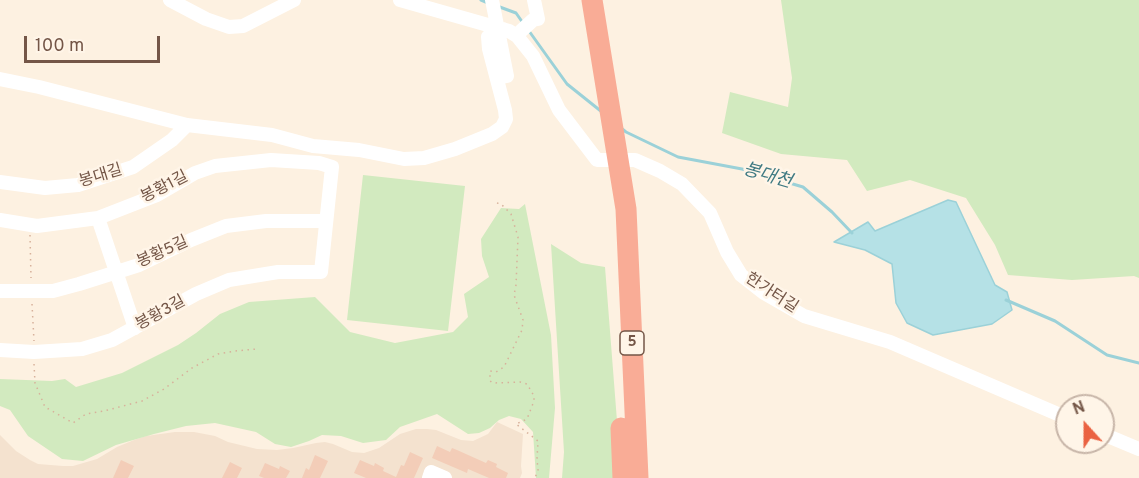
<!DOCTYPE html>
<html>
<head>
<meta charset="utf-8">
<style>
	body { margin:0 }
	#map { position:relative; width:1139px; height:478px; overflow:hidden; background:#fdf1e1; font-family:Overpass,sans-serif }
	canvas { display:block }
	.north { position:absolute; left:1055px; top:394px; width:60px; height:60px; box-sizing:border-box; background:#fff5e8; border:2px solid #c7b5a8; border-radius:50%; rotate:339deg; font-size:16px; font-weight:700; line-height:24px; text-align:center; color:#745647 }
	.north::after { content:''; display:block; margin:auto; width:21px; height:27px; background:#ea6242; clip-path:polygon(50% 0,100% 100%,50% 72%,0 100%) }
	.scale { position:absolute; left:24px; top:36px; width:136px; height:27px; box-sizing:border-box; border:3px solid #745647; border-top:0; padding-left:8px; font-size:18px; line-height:21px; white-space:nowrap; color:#745647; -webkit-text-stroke:4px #fff5e8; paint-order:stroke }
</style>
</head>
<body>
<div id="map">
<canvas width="1139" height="478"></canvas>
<div class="north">N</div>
<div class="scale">100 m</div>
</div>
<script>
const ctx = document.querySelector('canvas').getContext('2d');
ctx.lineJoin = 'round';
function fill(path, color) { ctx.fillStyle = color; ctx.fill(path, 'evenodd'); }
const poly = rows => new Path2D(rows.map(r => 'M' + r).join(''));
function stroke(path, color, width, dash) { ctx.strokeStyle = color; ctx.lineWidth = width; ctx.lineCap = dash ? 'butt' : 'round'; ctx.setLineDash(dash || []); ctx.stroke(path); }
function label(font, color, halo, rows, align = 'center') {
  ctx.font = font + ' Overpass,"Noto Sans KR",sans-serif'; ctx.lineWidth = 5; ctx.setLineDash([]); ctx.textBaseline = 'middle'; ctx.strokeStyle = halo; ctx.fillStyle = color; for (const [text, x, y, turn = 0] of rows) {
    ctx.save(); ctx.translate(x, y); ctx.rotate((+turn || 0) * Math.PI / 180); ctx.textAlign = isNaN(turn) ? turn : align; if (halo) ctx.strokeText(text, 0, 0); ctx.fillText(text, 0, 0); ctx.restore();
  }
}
const residential = poly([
	[497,422,523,434,521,466,522,473,520,478,0,478,0,435,16,451,30,460,38,464,63,466,73,466,97,459,117,447,134,440,146,436,175,432,194,432,215,436,228,442,257,449,277,450,293,448,316,443,325,442,333,444,352,452,364,453,379,448,400,434,416,429,427,429,436,430,461,440,473,441,488,434]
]);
const green = poly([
	[781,0,1139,0,1139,278,1134,276,1072,280,1008,275,995,245,966,198,910,180,867,191,847,160,781,154,722,133,730,92,788,107,792,78],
	[363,175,465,186,448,331,347,320],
	[525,204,551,335,555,408,549,478,536,478,533,432,521,419,509,416,499,420,490,428,479,433,468,434,437,414,400,427,386,440,363,443,341,436,322,435,309,441,291,447,275,444,256,432,215,423,186,426,154,434,116,445,83,461,62,459,28,436,10,410,0,406,0,379,52,381,65,379,76,387,122,373,178,345,196,333,220,314,249,302,315,297,350,332,395,343,453,332,468,317,464,294,489,277,482,256,481,239,501,208,519,209],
	[551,244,581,263,605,267,617,421,618,478,562,478,564,452]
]);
const water = poly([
	[948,200,956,202,995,285,1007,292,1012,310,992,324,933,335,907,323,896,303,892,264,865,250,834,242,868,222,875,231,948,200]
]);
const stream = poly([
	[481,0,488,3],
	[497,6,516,13,523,23],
	[529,31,567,84,602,112],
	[621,128,626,132,678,157,742,169,803,187,832,212,852,233],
	[1006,300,1055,321,1107,355,1139,363]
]);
const building = poly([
	[437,446,450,452,452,448,457,450,486,463,488,460,497,464,496,467,508,473,506,478,489,478,468,469,467,473,432,458],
	[410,452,423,458,414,478,366,478,354,473,360,460,374,466,375,463,384,468,383,471,396,477,401,465,404,466],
	[315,455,328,461,320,478,302,478,306,468,309,470],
	[121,460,134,466,128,478,113,478],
	[230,462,242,468,237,478,222,478],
	[265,463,279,469,280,466,290,471,286,478,264,478,259,476]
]);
const path = poly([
	[497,203,501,204,511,214,518,237,516,285,514,295,523,320,522,330,504,367,496,372,490,371,490,381,493,383,520,382,527,384,534,396,534,401,527,419,516,424,538,441,537,459,538,470,535,478],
	[30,235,31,278],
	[32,304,34,341],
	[34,364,35,383,45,407,73,423,86,414,104,411,142,401,164,389,192,368,218,354,235,351,257,349]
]);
const minor = poly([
	[170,0,206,19,229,27,243,26,294,0],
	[400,0,509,31,517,36,533,56,559,110,597,160,635,160,660,171,682,184,710,213,727,252,741,275,764,293,804,316,890,342,1067,418],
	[492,0,507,76,497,78],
	[517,36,521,31,533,20,538,19,534,0],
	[0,79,39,87,187,125,272,135,313,146,359,150,404,159,424,158,455,149,492,134,502,127,506,119,505,110,489,49,488,37,503,29],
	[0,182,45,188,78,185,133,167,172,140,187,125],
	[98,218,135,328],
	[0,220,37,226,98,218,157,195,195,173,215,166,271,160,319,163,332,167,321,272,278,272,229,280,196,294,112,340,82,349,34,352,0,350],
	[0,291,53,291,79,284,139,265,191,240,226,226,266,221,326,221],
	[1103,434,1139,449],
	[429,478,431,472,445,478]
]);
const highway = poly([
	[592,0,626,209,638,478],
	[621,428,623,478]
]);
const shields = [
	[632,343,24]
];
const shieldNames = [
	["5",632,343]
];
const streetNames = [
	["봉대길",101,177,-17],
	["봉황1길",165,188,-27],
	["봉황5길",163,253,-24],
	["한가터길",771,294,33],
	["봉황3길",161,314,-29]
];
const waterNames = [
	["봉대천",767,177,16]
];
fill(residential, '#f4e2cf');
fill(green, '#d2eabf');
fill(water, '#b5e1e6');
stroke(water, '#9bd1d8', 1.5);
stroke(stream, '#9bd1d8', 3);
fill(building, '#f3cdb8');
stroke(path, '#d7b19b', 1.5, [1.5, 4.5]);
stroke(minor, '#fff', 14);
stroke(highway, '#f9ac96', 21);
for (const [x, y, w] of shields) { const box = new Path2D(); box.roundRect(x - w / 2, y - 12, w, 24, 4.5); ctx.fillStyle = '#fff5e8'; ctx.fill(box); stroke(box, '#745647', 1.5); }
label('bold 15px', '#745647', null, shieldNames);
label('16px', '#745647', '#fff5e8', streetNames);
label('italic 18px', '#3e7982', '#fff5e8', waterNames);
</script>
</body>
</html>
